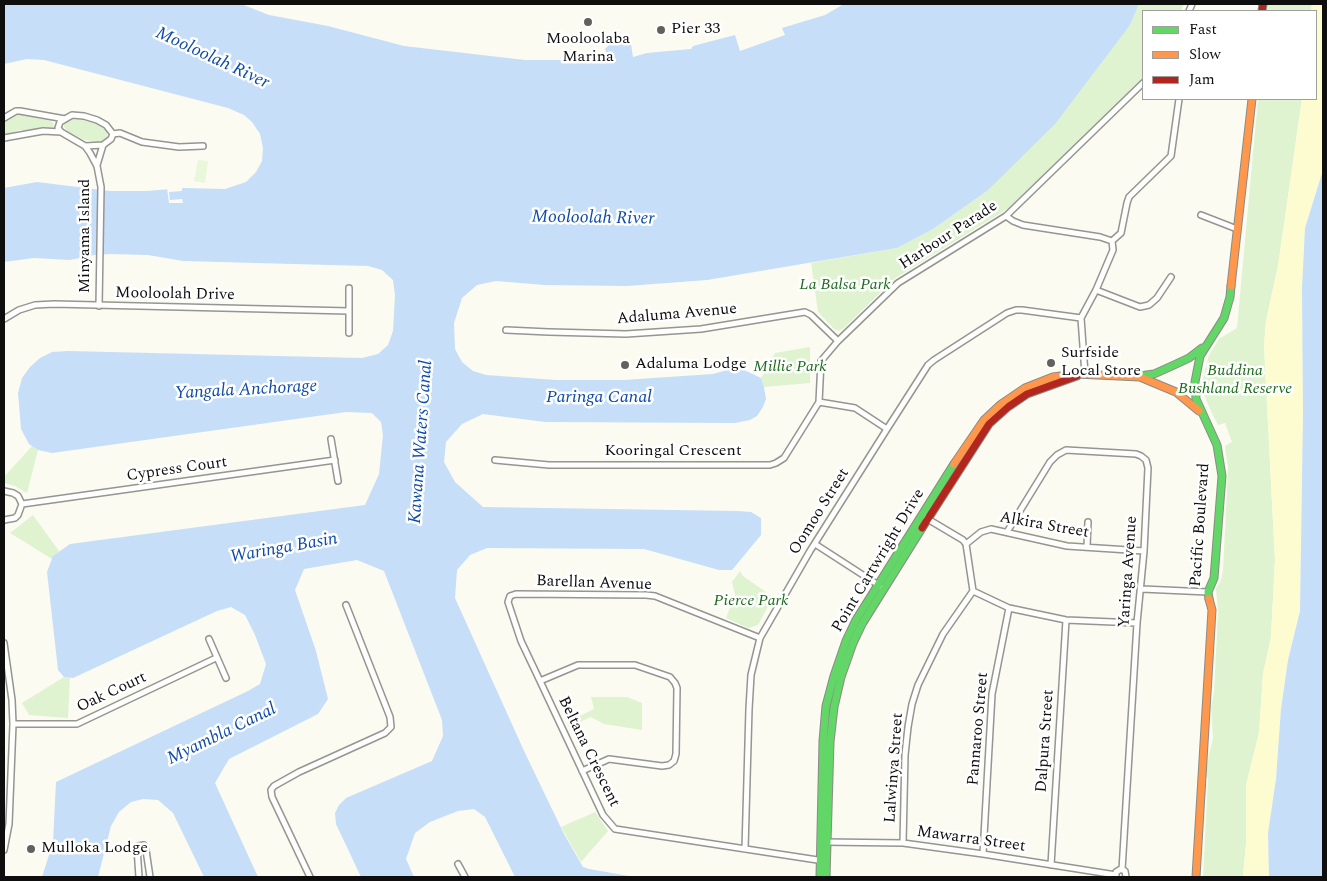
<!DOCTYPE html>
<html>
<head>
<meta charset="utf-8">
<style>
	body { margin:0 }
	#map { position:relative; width:1327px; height:881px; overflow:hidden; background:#fbfbf2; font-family:Spectral,serif }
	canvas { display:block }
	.frame { position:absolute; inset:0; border:5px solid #0e0e0e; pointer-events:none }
	.legend { position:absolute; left:1142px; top:10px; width:175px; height:90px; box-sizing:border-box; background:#fff; border:1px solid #9f9f9f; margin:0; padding:6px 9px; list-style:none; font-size:15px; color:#0e0e0e }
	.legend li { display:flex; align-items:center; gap:10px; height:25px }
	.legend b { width:25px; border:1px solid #9f9f9f }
</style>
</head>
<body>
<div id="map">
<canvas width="1327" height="881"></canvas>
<div class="frame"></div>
<ul class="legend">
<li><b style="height:6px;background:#63d668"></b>Fast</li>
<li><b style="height:6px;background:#ff974d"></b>Slow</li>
<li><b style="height:6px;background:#b3261e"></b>Jam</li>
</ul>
</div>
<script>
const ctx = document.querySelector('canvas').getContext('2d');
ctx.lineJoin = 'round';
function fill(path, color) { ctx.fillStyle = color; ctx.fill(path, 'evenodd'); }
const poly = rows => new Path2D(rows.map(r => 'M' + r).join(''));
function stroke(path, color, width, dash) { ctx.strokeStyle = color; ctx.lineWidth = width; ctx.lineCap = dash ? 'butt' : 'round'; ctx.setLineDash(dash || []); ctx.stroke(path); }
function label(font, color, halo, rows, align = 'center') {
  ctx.font = font + ' Spectral,serif'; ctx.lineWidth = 5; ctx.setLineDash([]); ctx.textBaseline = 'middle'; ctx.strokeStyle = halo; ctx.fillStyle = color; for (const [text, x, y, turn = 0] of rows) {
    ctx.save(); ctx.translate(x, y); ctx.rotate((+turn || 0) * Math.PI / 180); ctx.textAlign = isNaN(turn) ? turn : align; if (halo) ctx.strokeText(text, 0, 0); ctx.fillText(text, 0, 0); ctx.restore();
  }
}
const green = poly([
	[1139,4,1184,4,1181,11,1143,11,1143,78,1009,208,894,279,843,329,838,331,834,329,818,312,811,263,897,248,933,229,987,191,1130,25],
	[1267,4,1312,4,1311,11,1266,11],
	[1258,99,1302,99,1278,266,1266,321,1264,346,1275,560,1271,638,1263,674,1259,733,1246,785,1246,844,1243,877,1203,877,1208,779,1206,774,1207,764,1213,738,1211,708,1214,692,1218,613,1216,589,1221,580,1223,571,1227,490,1228,467,1225,448,1226,445,1232,442,1225,423,1218,425,1211,411,1204,395,1203,379,1209,355,1219,339,1237,328],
	[19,114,51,121,54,124,53,129,41,127,37,130,18,130,9,135,4,134,5,120],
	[68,119,86,120,99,124,107,132,108,139,101,142,84,140,68,132,64,127,64,123],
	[810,347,810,383,764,387,761,378,775,353],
	[32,446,38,450,27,493,15,486,4,483,4,477],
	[33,515,59,551,52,559,10,533],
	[740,571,743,576,773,597,758,625,748,628,726,618,735,594,732,582],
	[64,677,70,678,68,718,29,715,22,703],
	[591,697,627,697,642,703,642,730,604,724,591,717,569,727,567,722,594,709],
	[595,812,608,831,581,862,561,827]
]);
const sand = poly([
	[1312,4,1323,4,1323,170,1305,228,1302,288,1303,414,1300,611,1288,660,1281,709,1276,779,1268,833,1269,877,1243,877,1246,844,1246,785,1259,733,1263,674,1271,637,1275,560,1264,346,1266,321,1278,266,1302,99,1316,99,1316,11,1311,11]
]);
const pitch = poly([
	[198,160,208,161,205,183,194,181]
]);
const water = poly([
	[4,4,241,4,269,15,328,26,404,46,525,60,583,60,603,57,606,52,605,49,609,45,613,34,626,36,631,44,633,57,647,53,691,49,693,46,735,35,740,51,785,35,782,28,825,15,844,4,1139,4,1130,25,1055,124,987,191,933,229,897,248,707,280,627,286,545,285,496,281,477,285,462,298,454,323,455,349,462,362,473,371,486,375,556,380,624,380,713,374,731,369,742,369,761,378,764,387,766,399,763,407,757,416,750,420,735,423,545,422,483,414,462,424,446,442,444,462,455,482,483,507,737,511,751,512,761,518,761,535,732,570,719,570,644,549,487,548,470,555,457,570,455,598,525,753,564,834,583,867,589,869,635,877,515,877,485,817,474,809,458,811,430,822,415,833,406,859,414,877,361,877,336,824,335,813,339,805,346,798,432,761,443,736,442,720,384,571,357,560,304,569,295,590,316,651,328,699,318,714,229,759,215,783,258,877,204,877,173,813,158,800,143,799,131,802,119,812,111,826,98,877,42,877,53,842,56,782,248,691,260,684,266,664,255,635,245,615,231,607,217,611,73,678,64,677,58,670,47,572,53,556,70,544,365,505,379,474,383,435,381,422,372,413,346,412,52,453,38,450,29,444,21,429,18,393,22,378,30,367,40,358,52,352,68,351,362,358,378,354,388,345,393,331,395,295,393,280,382,270,368,266,183,261,148,255,110,254,94,255,70,260,34,258,4,262,4,188,37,182,110,191,147,191,183,188,225,189,246,182,256,172,262,161,263,148,260,134,252,122,244,115,228,108,44,60,27,59,4,64],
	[1323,170,1323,877,1269,877,1268,833,1276,779,1281,709,1288,660,1300,611,1303,414,1302,288,1305,228]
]);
const pier = poly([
	[182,187,182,191,169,192,170,200,182,199,183,203,169,203,167,188]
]);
const street = poly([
	[1189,11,1192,4],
	[4,118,16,111,20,111,65,119],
	[61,132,58,128,60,122,72,115,84,116,97,120,106,125,113,134],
	[113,134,120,133,142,142,179,147,203,146],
	[4,138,43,131,61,132,85,146,90,153,97,166,101,187,99,306],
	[85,146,103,145],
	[97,165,103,145,111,139,113,134],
	[1201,215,1237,229],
	[1006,216,1013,221,1023,225,1100,237,1112,241],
	[1096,290,1140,307,1149,305,1157,298,1171,277],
	[4,319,19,310,35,305,54,304,349,311],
	[506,330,549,332,626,334,701,329,805,312,811,315,838,341],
	[349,333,349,288],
	[1085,374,1081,318,1096,290,1113,250,1112,241,1121,233,1127,203,1129,197,1171,156,1179,99],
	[819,402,821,361,838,341,898,283,1006,216,1143,83],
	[819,402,855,408,887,429],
	[331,439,338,481],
	[495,460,549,465,770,465,776,463,784,458,819,402],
	[4,491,13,493,18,496,22,504,18,515,15,518,4,520],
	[22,504,335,460],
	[926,518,963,540,966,544],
	[1007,532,1050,462,1057,455,1066,450,1136,454,1141,456,1146,460,1148,468,1144,551,1137,623,1122,870],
	[815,544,880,586],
	[966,544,973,591,1009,608,1066,620,1137,623],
	[966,544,981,532,991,529,1067,546,1144,551],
	[1087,547,1088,522],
	[1142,589,1208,592],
	[760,638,655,596,646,595,516,594,510,596,508,602,521,641,540,681,603,815,615,829,824,861],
	[209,639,226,678],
	[4,643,12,700,13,724,9,824,4,850],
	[540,681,578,665,635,665,670,677,675,683,677,688,676,754,674,761,669,765,662,766,609,759,582,771],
	[13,724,77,724,216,658],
	[824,842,903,843,983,854,1116,875],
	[903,843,905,755,908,727,912,704,918,685,943,634,973,591],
	[745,849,749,709,751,675,760,638,810,551,887,429,928,365,934,360,1007,313,1016,310,1022,310,1081,318],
	[983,854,992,694,1009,608],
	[458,864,465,877],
	[1051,865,1066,620],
	[139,877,137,848,138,846,144,845,146,850,150,877],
	[310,877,272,797,271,790,274,786,299,772,385,733,391,727,390,717,346,605],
	[1116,877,1116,872,1121,869,1125,871,1126,877]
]);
const fast = poly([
	[1140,376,1154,374,1174,365,1189,358,1202,348],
	[1209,599,1208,592,1214,578,1222,476,1217,445,1196,399,1195,382,1200,356,1224,318,1230,297,1231,286],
	[820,877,823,741,826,706,834,676,846,641,856,620,954,464],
	[826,877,830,742,834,707,841,677,853,643,862,624,922,528]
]);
const slow = poly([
	[1231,286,1252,99],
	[954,464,984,420,1000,405,1025,388,1053,377,1076,374,1140,377,1176,392,1199,411],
	[1196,877,1212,610,1209,599]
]);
const jam = poly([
	[1262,11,1263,4],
	[922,528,989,424,1008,407,1027,394,1077,376]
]);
const markers = [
	[588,22,5,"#61615e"],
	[661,30,5,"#61615e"],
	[1051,363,5,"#61615e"],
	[625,365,5,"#61615e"],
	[31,849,5,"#61615e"]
];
const poiNames = [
	["Pier 33",671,30],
	["Mooloolaba",588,40,"center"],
	["Marina",588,58,"center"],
	["Surfside",1061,354],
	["Local Store",1061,372],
	["Adaluma Lodge",635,365],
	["Mulloka Lodge",41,849]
];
const streetNames = [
	["Minyama Island",86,236,-90],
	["Harbour Parade",949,236,-33],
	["Mooloolah Drive",175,295,1],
	["Adaluma Avenue",677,315,-5],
	["Kooringal Crescent",673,452],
	["Cypress Court",177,470,-8],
	["Oomoo Street",820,512,-58],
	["Pacific Boulevard",1201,525,-86],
	["Alkira Street",1044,526,10],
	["Point Cartwright Drive",879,561,-59],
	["Yaringa Avenue",1129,572,-86],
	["Barellan Avenue",594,584,2],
	["Oak Court",112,693,-25],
	["Pannaroo Street",979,729,-85],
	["Dalpura Street",1046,741,-86],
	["Beltana Crescent",588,752,64],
	["Lalwinya Street",895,768,-86],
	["Mawarra Street",971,840,8]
];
const parkNames = [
	["La Balsa Park",845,286],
	["Millie Park",790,368],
	["Buddina",1235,372],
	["Bushland Reserve",1235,390],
	["Pierce Park",751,602]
];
const waterNames = [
	["Mooloolah River",212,59,25],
	["Mooloolah River",593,219,1],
	["Yangala Anchorage",246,391,-3],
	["Paringa Canal",599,398],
	["Kawana Waters Canal",422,442,-86],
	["Waringa Basin",284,549,-10],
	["Myambla Canal",222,735,-26]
];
fill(green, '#dff3d0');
fill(sand, '#fdfcd1');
fill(pitch, '#eaf7da');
fill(water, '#c6def8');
fill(pier, '#fbfbf2');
stroke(street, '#959591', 8);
stroke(fast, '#8b8b87', 9);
stroke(slow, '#8b8b87', 9);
stroke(jam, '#8b8b87', 9);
stroke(street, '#fefefd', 5);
stroke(fast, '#63d668', 7);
stroke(slow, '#ff974d', 7);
stroke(jam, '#b3261e', 7);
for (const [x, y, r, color] of markers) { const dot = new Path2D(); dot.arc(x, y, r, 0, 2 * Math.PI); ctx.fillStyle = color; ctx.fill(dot); stroke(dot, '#fff', 2); }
label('16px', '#0e0e0e', '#fff', poiNames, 'left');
label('16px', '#0e0e0e', '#fff', streetNames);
label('italic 16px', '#1b6b19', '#fff', parkNames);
label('italic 18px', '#0d4aa9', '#fff', waterNames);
</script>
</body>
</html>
